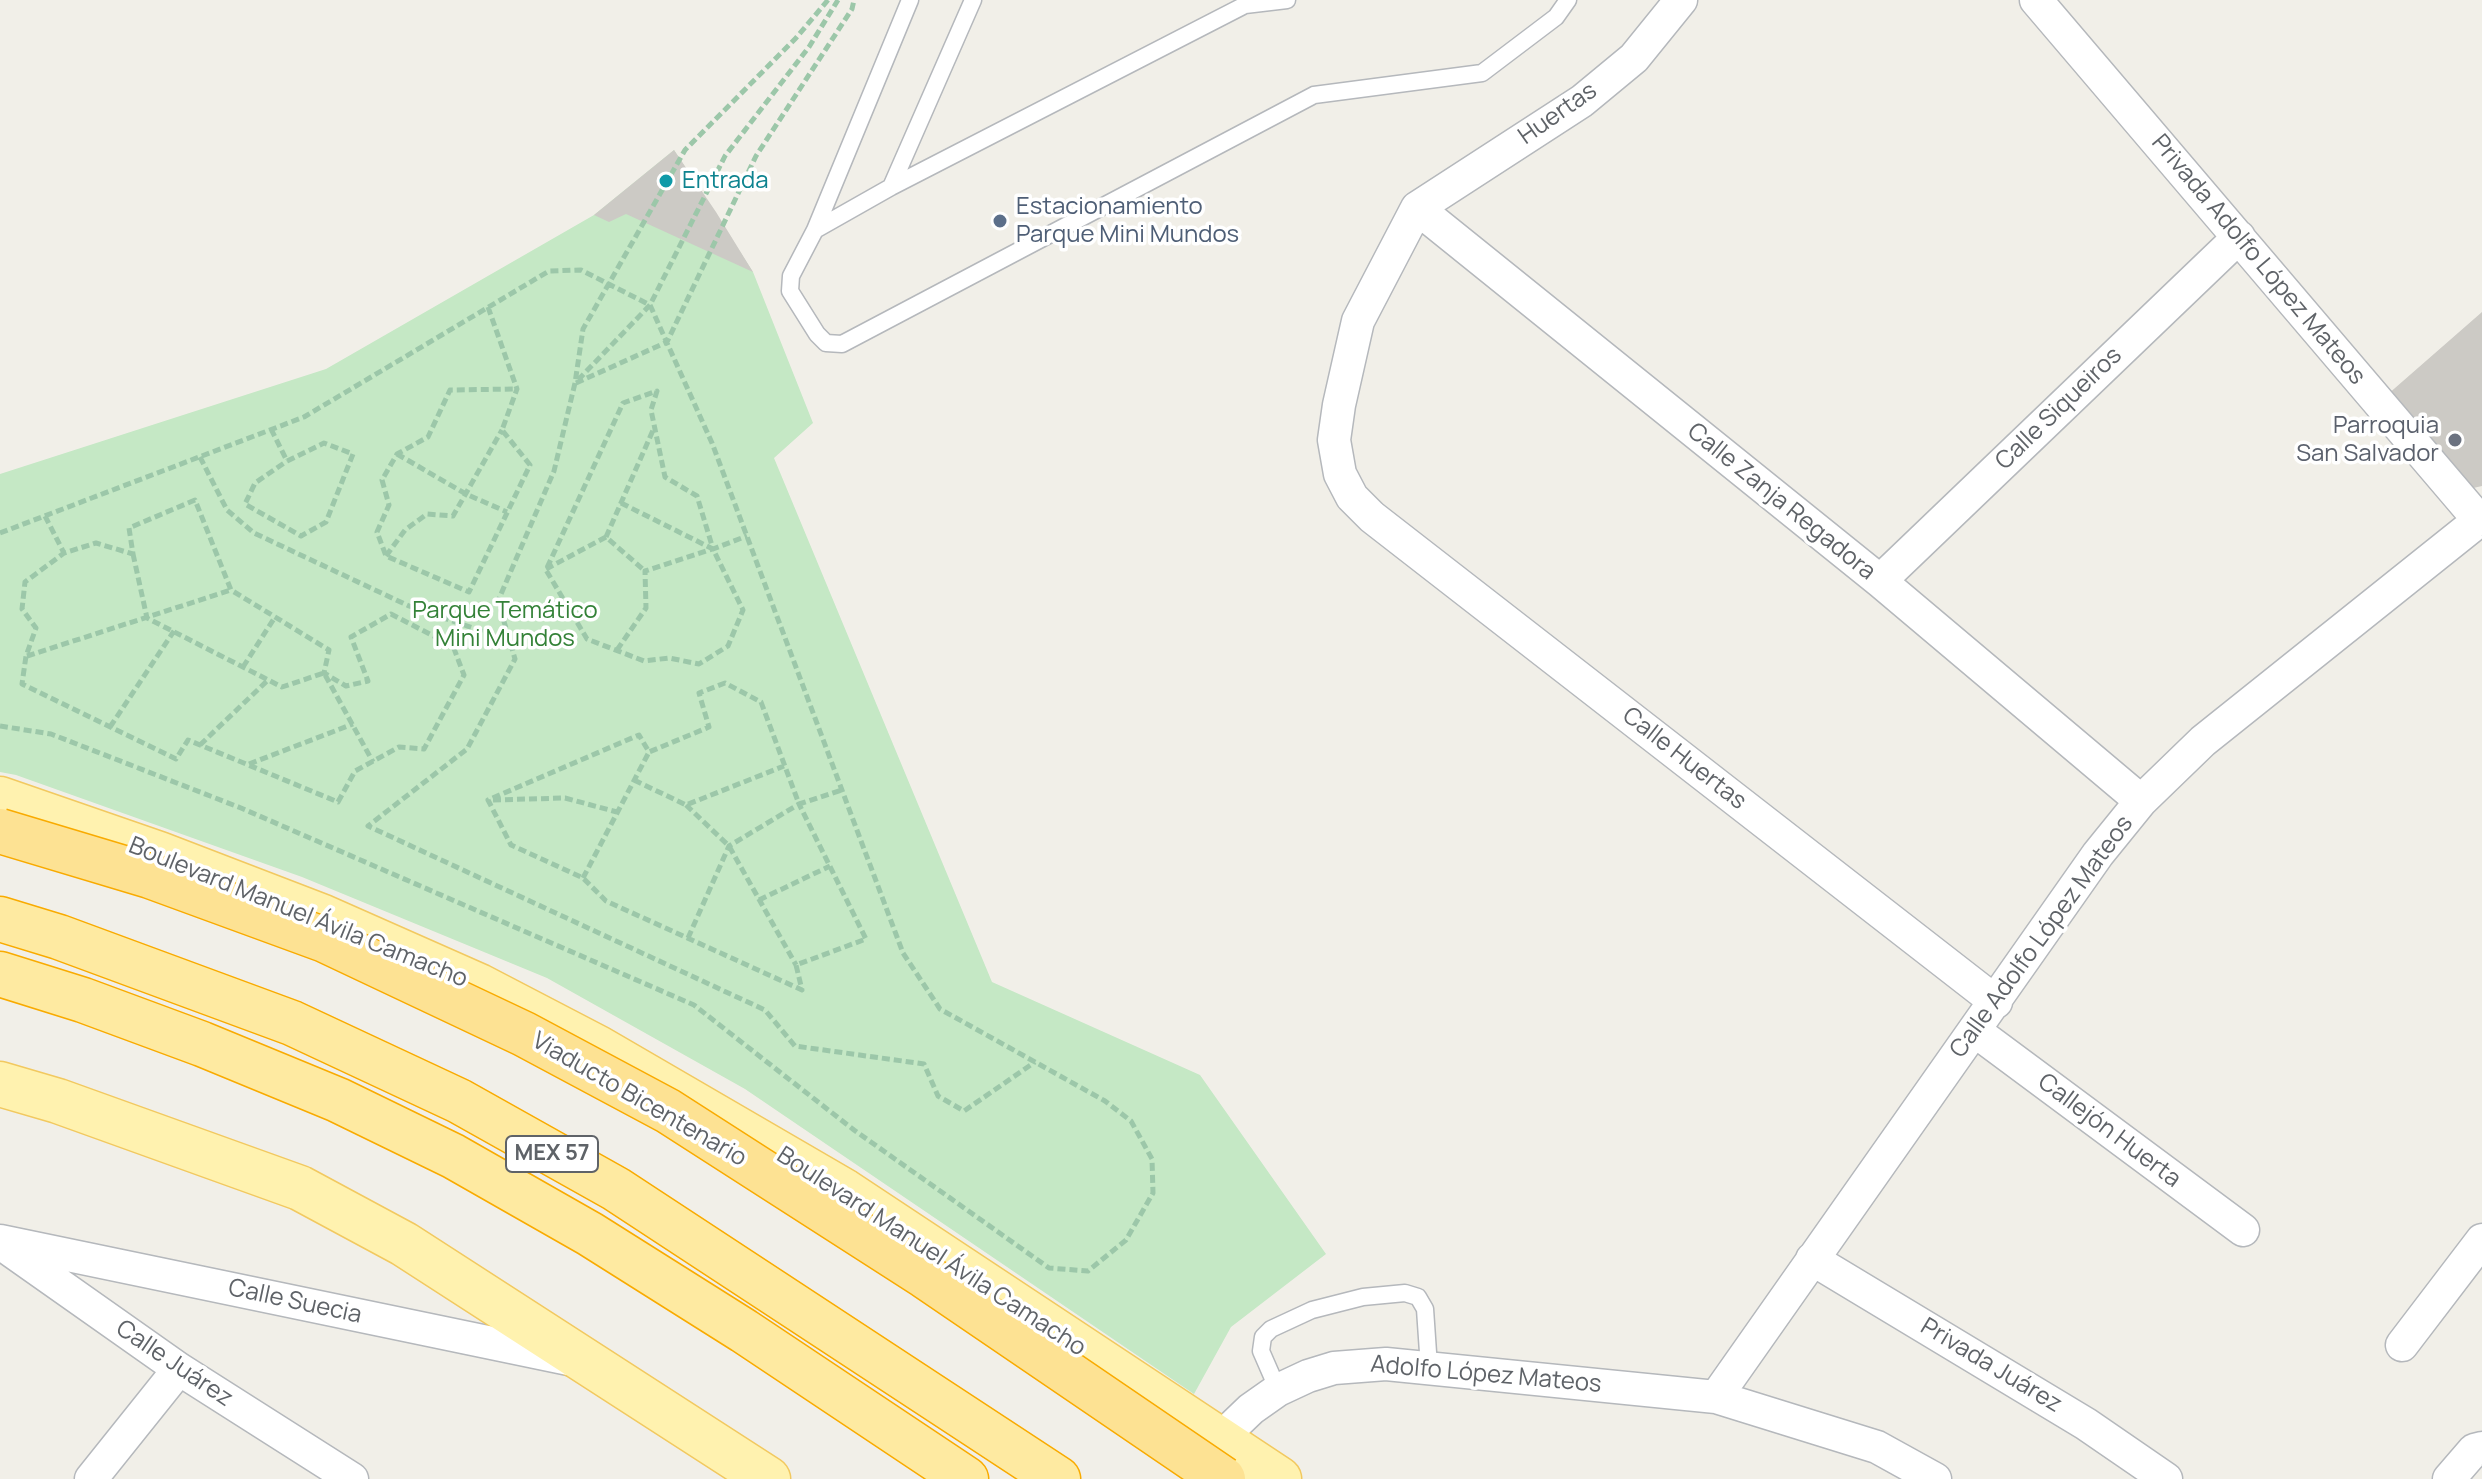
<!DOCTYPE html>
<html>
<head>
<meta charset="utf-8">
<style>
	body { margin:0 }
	canvas { display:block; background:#f1efe8 }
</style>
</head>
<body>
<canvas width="2482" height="1479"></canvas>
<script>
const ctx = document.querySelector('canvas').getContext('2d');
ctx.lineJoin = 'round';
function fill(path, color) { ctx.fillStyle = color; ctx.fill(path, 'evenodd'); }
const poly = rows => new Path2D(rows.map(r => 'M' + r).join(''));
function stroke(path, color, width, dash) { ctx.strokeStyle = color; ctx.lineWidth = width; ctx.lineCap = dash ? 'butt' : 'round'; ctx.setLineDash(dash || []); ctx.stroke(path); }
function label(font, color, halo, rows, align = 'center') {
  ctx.font = font + ' Manrope,sans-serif'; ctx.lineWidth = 7; ctx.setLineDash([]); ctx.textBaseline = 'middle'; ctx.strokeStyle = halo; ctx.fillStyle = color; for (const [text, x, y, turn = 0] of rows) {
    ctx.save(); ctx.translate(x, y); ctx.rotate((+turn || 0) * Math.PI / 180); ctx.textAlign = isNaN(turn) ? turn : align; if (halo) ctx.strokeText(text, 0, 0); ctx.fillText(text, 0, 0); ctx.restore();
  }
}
const green = poly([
	[674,150,753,272,813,423,774,458,992,982,1200,1075,1326,1254,1231,1327,1194,1394,745,1089,547,978,302,877,16,775,0,772,0,474,326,369,594,215]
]);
const building = poly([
	[674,150,716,212,753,272,626,214,609,222,594,215],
	[2482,312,2482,486,2469,489,2387,395]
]);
const path = poly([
	[828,0,796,38,685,150,583,329,575,383,554,471,498,601,515,659,467,749,368,826,765,1010,795,1046,924,1064,938,1096,964,1111,1035,1062],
	[488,307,517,389,502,430,530,465,469,592,386,556,377,532,389,505,382,480,397,454,428,437,450,390,517,389],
	[578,380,650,305,725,156,809,47,838,0],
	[576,383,667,342,756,156,852,9,854,0],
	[271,429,287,461,324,443,353,454,326,522,301,536,245,504,255,483,287,461],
	[397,454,466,494,507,512],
	[200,457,227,510,254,533,409,606,508,640],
	[621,503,713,549,743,610,728,646,699,664,669,658,644,661,587,639,546,570,623,403,657,391,651,410,665,477,697,496,713,549,747,536],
	[45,516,64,553,96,543,133,554,129,528,195,500,231,590,329,650,324,673,346,686,368,681,351,637,391,614,453,646,464,675,424,749,399,747,355,771,338,802,188,740,176,759,22,684,26,656,36,628,22,609,25,582,64,553],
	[0,533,304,417,549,271,581,270,650,305,712,443,903,953,940,1009,1105,1101,1131,1121,1152,1159,1153,1193,1126,1240,1088,1271,1049,1268,854,1130,694,1005,241,808,51,734,0,726],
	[606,537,654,428],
	[133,554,147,618,282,687,324,673,373,762],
	[386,556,405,530,427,514,453,516,502,430],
	[546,569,606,537,645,571],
	[617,650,646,608,645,571,712,549],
	[27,656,231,590],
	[243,667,275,617],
	[110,727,174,631],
	[200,745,268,680],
	[249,764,353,724],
	[634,780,686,805,784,766],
	[493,800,565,798,617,812],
	[686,805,729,846,796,965],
	[583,878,649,752],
	[759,900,830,866],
	[688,938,729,846,799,804,866,939,796,965,802,990,606,901,583,878,511,845,488,800,639,735,649,752,709,727,699,693,725,683,761,702,799,804,842,790]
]);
const service = poly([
	[910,0,815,230,791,276,790,291,817,334,826,343,842,344,1314,95,1482,73,1556,17,1568,0],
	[891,187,973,0],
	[815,230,891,187,1245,5,1287,0],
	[1278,1390,1261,1351,1263,1337,1271,1329,1312,1310,1363,1297,1405,1293,1418,1297,1425,1309,1429,1367]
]);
const minor = poly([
	[1681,0,1634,58,1582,101,1417,208,1358,321,1339,405,1334,440,1340,474,1352,497,1372,517,1996,1002],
	[2036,0,2479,520],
	[1417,208,1880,581,2141,801],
	[1880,581,2239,237],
	[1975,1031,2243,1230],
	[0,1241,569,1359],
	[6,1247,179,1369,352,1479],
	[1812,1259,2086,1424,2166,1479],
	[2402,1345,2482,1240],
	[1716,1397,2098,854,2141,801,2203,741,2482,518],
	[1227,1432,1251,1409,1278,1390,1308,1376,1334,1368,1386,1364,1716,1397,1877,1447,1935,1479],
	[91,1479,179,1369],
	[2449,1479,2474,1450,2482,1448]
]);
const primary = poly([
	[0,799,159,854,323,917,479,986,598,1048,844,1191,1279,1479],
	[0,1084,58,1101,300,1188,404,1244,768,1479]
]);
const trunk = poly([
	[0,919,59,937,292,1023,459,1101,616,1189,1058,1479],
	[0,974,83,1000,202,1044,338,1100,453,1156,590,1234,744,1331,966,1479]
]);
const motorwayBridge = poly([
	[0,831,150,876,325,940,524,1034,668,1111,925,1276,1223,1479]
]);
const markers = [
	[666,181,8,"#0f9aa8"],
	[1000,221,8,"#5c6f8a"],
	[2455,440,8,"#6b7280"]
];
const shields = [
	[552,1154,92]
];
const shieldNames = [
	["MEX 57",552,1154]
];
const streetNames = [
	["Huertas",1558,114,-35],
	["Privada Adolfo López Mateos",2258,260,50],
	["Calle Siqueiros",2059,409,-44],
	["Calle Zanja Regadora",1781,502,39],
	["Calle Huertas",1684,759,38],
	["Boulevard Manuel Ávila Camacho",298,913,22],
	["Calle Adolfo López Mateos",2042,937,-54],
	["Viaducto Bicentenario",639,1100,30],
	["Callejón Huerta",2109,1131,37],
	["Boulevard Manuel Ávila Camacho",931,1252,33],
	["Calle Suecia",295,1302,12],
	["Calle Juárez",174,1364,34],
	["Privada Juárez",1991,1366,31],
	["Adolfo López Mateos",1486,1375,5]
];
const cultureNames = [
	["Entrada",682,181]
];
const serviceNames = [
	["Estacionamiento",1016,207],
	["Parque Mini Mundos",1016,235]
];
const worshipNames = [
	["Parroquia",2439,426],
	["San Salvador",2439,454]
];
const parkNames = [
	["Parque Temático",505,611],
	["Mini Mundos",505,639]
];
fill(green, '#c5e8c5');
fill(building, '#cccac5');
stroke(service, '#b5b8bc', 19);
stroke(minor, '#b5b8bc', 35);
stroke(primary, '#f2c960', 47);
stroke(trunk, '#f9ab00', 47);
stroke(path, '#9cc7a9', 5, [8, 4]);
stroke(service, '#fff', 16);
stroke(minor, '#fff', 32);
stroke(primary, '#fff2af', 44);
stroke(trunk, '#feeaa1', 44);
stroke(motorwayBridge, '#f9ab00', 47, []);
stroke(motorwayBridge, '#fde293', 44);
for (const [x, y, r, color] of markers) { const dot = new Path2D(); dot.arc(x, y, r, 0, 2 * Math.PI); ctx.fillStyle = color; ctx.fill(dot); stroke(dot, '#fff', 3); }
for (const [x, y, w] of shields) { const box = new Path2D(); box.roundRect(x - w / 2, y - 18, w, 36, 6); ctx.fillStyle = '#fff'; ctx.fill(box); stroke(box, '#5f6368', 2); }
label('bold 22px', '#5f6368', null, shieldNames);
label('24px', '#5f6368', '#fff', streetNames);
label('24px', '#0d838f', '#fff', cultureNames, 'left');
label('24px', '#4e5e75', '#fff', serviceNames, 'left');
label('24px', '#5b616d', '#fff', worshipNames, 'right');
label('24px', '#348238', '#fff', parkNames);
</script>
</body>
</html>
